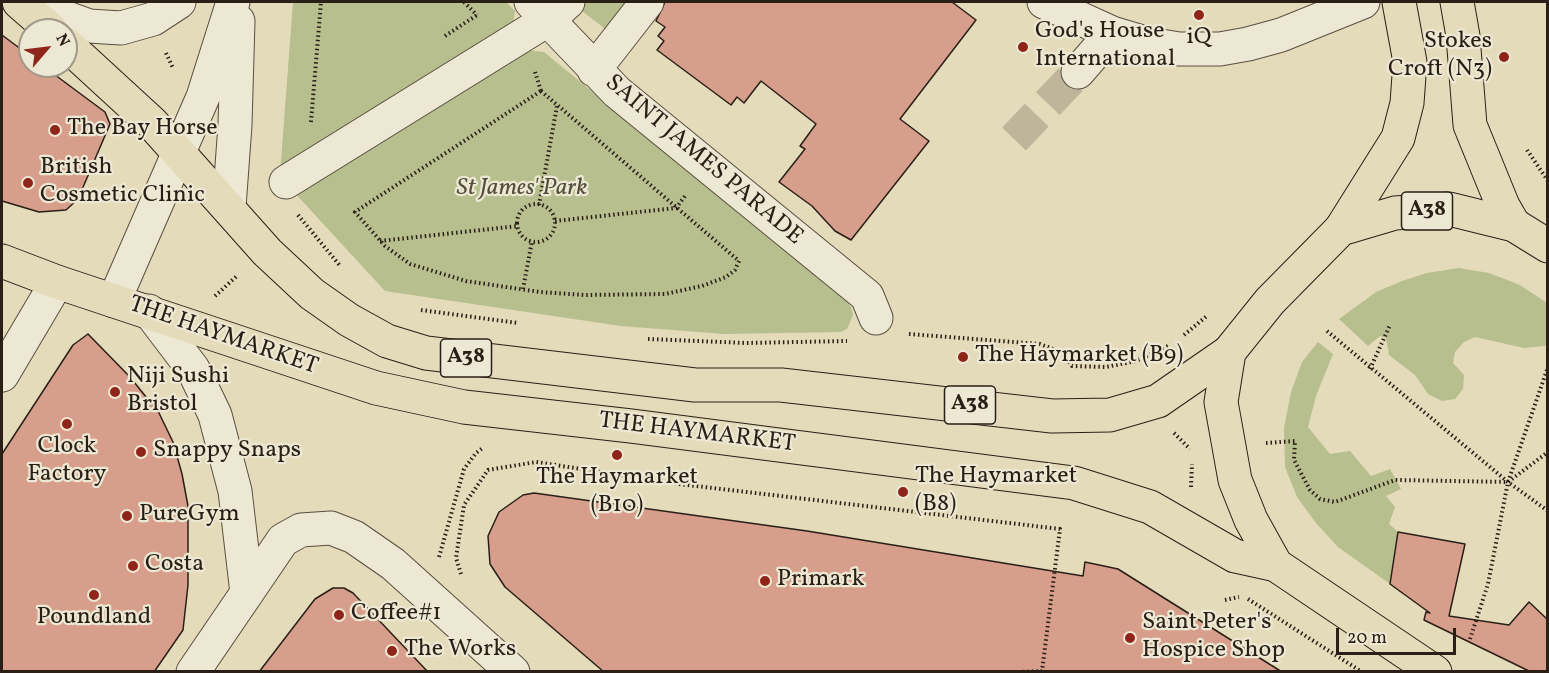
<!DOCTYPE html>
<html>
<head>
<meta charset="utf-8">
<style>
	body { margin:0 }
	#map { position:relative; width:1549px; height:673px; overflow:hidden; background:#e4dbbb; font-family:Vollkorn,serif }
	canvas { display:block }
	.frame { position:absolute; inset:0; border:3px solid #2a1f17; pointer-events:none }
	.north { position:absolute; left:18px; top:18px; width:60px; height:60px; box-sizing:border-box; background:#ede8d3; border:2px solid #9f9888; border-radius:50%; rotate:62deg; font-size:16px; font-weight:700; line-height:24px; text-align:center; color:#2a1f17 }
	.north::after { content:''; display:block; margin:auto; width:21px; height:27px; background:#8f2418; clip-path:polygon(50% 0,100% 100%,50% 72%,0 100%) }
	.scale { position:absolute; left:1336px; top:628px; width:120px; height:27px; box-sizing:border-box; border:3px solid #2a1f17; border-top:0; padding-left:8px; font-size:18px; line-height:21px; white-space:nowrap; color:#2a1f17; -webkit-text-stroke:4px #ede8d3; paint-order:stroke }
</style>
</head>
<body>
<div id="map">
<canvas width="1549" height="673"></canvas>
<div class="frame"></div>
<div class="north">N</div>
<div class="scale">20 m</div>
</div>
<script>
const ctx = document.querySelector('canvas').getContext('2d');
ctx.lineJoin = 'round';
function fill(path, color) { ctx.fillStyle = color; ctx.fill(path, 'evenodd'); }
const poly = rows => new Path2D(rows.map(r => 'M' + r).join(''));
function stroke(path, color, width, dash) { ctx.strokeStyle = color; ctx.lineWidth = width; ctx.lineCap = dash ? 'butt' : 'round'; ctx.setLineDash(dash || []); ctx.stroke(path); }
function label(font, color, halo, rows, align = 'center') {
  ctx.font = font + ' Vollkorn,serif'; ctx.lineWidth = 4.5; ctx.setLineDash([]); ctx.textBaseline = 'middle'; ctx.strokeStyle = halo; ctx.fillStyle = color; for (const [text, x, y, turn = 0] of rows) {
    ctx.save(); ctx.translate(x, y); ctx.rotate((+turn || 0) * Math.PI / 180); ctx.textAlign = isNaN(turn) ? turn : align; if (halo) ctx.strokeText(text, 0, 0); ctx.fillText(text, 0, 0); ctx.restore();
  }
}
const green = poly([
	[293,2,506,2,515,11,512,31,280,174],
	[575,2,633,2,608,31,573,4],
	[520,49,544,52,844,298,851,307,853,315,847,329,841,332,724,334,621,326,385,291,292,190],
	[1459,268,1489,273,1520,285,1547,303,1547,343,1545,346,1524,348,1475,337,1464,342,1455,352,1453,363,1464,375,1463,389,1455,399,1442,401,1428,394,1415,375,1389,355,1386,338,1380,336,1368,346,1339,319,1376,292,1402,281,1427,273],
	[1318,342,1333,354,1316,396,1308,427,1330,454,1350,451,1371,476,1390,469,1401,489,1386,496,1395,507,1389,524,1398,532,1390,584,1338,547,1316,523,1297,497,1285,467,1284,428,1291,392,1302,362]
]);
const building = poly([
	[665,2,952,2,976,20,900,119,929,141,851,240,835,231,812,206,779,182,805,149,800,146,816,124,761,81,744,103,737,97,731,105,657,50,664,41,658,36,665,27,656,21,665,2],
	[2,35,30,56,30,66,43,66,105,112,110,124,78,199,66,210,39,212,2,201,2,35],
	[88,334,130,377,159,413,173,442,182,474,188,506,188,585,183,630,154,672,2,672,2,454,73,345,88,334],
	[534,493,807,531,1083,576,1085,562,1118,569,1282,672,604,672,505,587,490,564,488,536,499,512,523,495,534,493],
	[1398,532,1465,544,1449,616,1509,625,1529,602,1548,620,1548,672,1531,672,1424,620,1426,612,1430,613,1390,584,1398,532],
	[333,588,344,588,353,593,428,672,259,672,315,599,333,588]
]);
const minorTunnel = poly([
	[1014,139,1078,72]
]);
const path = poly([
	[464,2,477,15],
	[445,36,477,15],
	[166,53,173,68],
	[535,72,541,91],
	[541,91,739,261,735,270,726,277,702,286,665,294,585,295,540,292,466,281,410,264,385,246,355,212,541,91],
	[311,122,321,2],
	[1527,150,1548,181],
	'517 223a19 19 0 1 1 38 0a19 19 0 1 1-38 0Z',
	[539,205,557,106],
	[298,215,341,267],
	[555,221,676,208,685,196],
	[380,241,518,226],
	[523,289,532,241],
	[215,296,238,275],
	[421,310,518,323],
	[1327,331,1508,482,1548,511],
	[909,334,1040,344,1061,352,1072,366,1106,367,1136,361,1168,346],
	[1184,335,1208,315],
	[648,339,746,343,847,341],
	[1370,369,1390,325],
	[1174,433,1190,449],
	[1266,443,1295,441,1294,460,1310,490,1320,499,1335,502,1395,480,1508,482,1548,452],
	[1191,487,1192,464],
	[439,557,464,469,476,453,484,447],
	[461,574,456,558,464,505,488,470,536,462,679,484,1060,529,1042,671,1020,672],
	[1248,599,1362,672],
	[1225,600,1239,597],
	[1470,639,1488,584,1508,482,1548,367]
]);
const minor = poly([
	[23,2,89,26,121,28,153,19,179,2],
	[531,2,617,92,867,296,876,318],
	[1044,2,1112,33,1149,44,1179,49,1220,49,1248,44,1281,35,1363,2],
	[594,70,647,2],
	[1078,72,1112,33],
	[286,182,549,19,568,2],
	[229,207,235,125,238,21],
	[114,301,203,97,233,2],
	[149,311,193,369,215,415,235,491,247,593],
	[2,375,57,282],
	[193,672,283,540,301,530,331,528,354,537,393,564,513,672]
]);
const major = poly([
	[19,2,51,30],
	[1457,2,1463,36,1470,125,1503,206,1514,225],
	[66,44,152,123,267,252,312,294,349,320,387,341,426,353,695,385,781,385,1052,416,1110,415,1158,401,1229,352],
	[1341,229,1398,138,1407,103,1410,62,1399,2],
	[2,261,57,282,376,388,464,407,631,426,1074,483,1150,507,1235,556,1276,565]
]);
const highway = poly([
	[1435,672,1276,565,1251,520,1235,480,1221,402,1229,352,1270,301,1341,229,1395,213,1449,209,1514,225,1548,246]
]);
const markers = [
	[1199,15,6,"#8f2418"],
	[1023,47,6,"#8f2418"],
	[1504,57,6,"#8f2418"],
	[55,130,6,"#8f2418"],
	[28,183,6,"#8f2418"],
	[963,357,6,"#8f2418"],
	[115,392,6,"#8f2418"],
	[67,424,6,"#8f2418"],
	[141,452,6,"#8f2418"],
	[617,455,6,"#8f2418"],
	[903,492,6,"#8f2418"],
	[127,516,6,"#8f2418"],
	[133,566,6,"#8f2418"],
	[765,581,6,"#8f2418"],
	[94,595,6,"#8f2418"],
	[339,615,6,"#8f2418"],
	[1130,638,6,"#8f2418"],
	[392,651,6,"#8f2418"]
];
const shields = [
	[1427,211,51],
	[466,358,51],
	[970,405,51]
];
const shieldNames = [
	["A38",1427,211],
	["A38",466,358],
	["A38",970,405]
];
const poiNames = [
	["God's House",1035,33],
	["International",1035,61],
	["iQ",1199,39,"center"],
	["Stokes",1492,43,"right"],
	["Croft (N3)",1492,71,"right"],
	["The Bay Horse",67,130],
	["British",40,169],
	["Cosmetic Clinic",40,197],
	["The Haymarket (B9)",975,357],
	["Niji Sushi",127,378],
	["Bristol",127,406],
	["Clock",67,448,"center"],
	["Factory",67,476,"center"],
	["Snappy Snaps",153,452],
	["The Haymarket",915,478],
	["(B8)",915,506],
	["The Haymarket",617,479,"center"],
	["(B10)",617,507,"center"],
	["PureGym",139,516],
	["Costa",145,566],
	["Primark",777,581],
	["Coffee#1",351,615],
	["Poundland",94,619,"center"],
	["Saint Peter's",1142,624],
	["Hospice Shop",1142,652],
	["The Works",404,651]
];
const streetNames = [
	["SAINT JAMES PARADE",703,161,40],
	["THE HAYMARKET",223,337,19],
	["THE HAYMARKET",697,434,7]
];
const parkNames = [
	["St James' Park",522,190]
];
fill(green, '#b7bf8e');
fill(building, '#d69e8b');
stroke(building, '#2a1f17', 1.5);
stroke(minorTunnel, '#bfb59a', 33, [33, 16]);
stroke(minor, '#584e40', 35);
stroke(major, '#2a1f17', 35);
stroke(highway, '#2a1f17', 35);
stroke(path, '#2a1f17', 4, [1.5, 3]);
stroke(minor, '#ede8d3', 33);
stroke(major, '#e4dbbb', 33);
stroke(highway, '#e4dbbb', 33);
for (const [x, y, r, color] of markers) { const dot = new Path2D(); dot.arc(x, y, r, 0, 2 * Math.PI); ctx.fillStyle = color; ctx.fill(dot); stroke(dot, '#ede8d3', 2); }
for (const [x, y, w] of shields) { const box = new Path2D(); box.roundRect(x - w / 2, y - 19, w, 38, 4.5); ctx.fillStyle = '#ede8d3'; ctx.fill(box); stroke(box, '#2a1f17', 1.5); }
label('bold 22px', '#2a1f17', null, shieldNames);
label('24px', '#2a1f17', '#ede8d3', poiNames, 'left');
label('24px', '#2a1f17', '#ede8d3', streetNames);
label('italic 24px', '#544f3b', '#ede8d3', parkNames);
</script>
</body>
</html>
